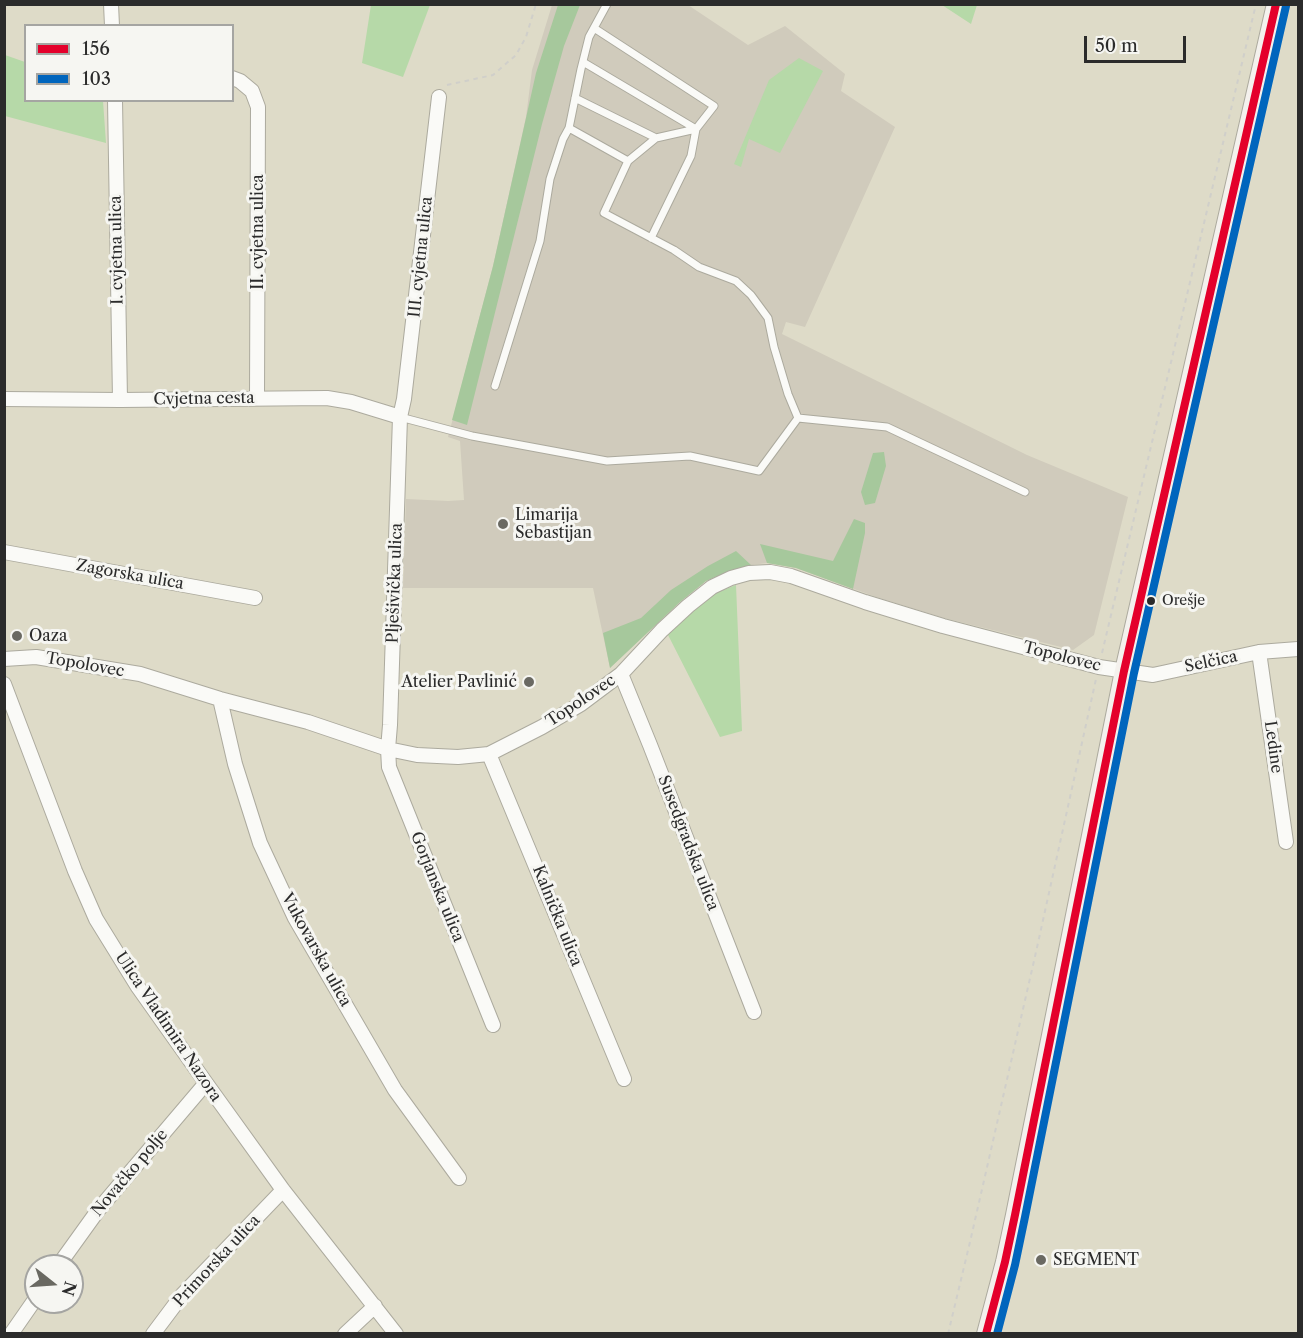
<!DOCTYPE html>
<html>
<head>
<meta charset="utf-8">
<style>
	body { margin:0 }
	#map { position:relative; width:1303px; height:1338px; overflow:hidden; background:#dedbc8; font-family:"Libre Caslon Text",serif }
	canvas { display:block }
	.frame { position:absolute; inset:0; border:6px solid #2b2b2b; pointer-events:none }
	.legend { position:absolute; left:24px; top:24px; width:210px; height:78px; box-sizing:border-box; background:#f6f6f2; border:2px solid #a5a5a2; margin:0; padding:8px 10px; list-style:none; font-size:18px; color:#2b2b2b }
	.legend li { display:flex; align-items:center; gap:12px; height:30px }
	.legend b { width:30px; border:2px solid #a5a5a2 }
	.north { position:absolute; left:24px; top:1254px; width:60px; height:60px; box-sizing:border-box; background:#f6f6f2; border:2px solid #a5a5a2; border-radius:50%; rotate:107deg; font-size:16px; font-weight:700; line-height:24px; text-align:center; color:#2b2b2b }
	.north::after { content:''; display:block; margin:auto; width:21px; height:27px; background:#6a6962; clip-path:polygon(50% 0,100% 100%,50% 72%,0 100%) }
	.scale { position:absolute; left:1084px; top:36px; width:102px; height:27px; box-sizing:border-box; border:3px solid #2b2b2b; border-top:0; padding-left:8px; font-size:18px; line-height:21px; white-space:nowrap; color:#2b2b2b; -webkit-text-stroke:4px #f6f6f2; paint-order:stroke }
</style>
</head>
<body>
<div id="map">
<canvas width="1303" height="1338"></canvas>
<div class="frame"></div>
<ul class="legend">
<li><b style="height:8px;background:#e4002b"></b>156</li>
<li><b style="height:8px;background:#0065bd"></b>103</li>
</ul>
<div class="north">N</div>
<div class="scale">50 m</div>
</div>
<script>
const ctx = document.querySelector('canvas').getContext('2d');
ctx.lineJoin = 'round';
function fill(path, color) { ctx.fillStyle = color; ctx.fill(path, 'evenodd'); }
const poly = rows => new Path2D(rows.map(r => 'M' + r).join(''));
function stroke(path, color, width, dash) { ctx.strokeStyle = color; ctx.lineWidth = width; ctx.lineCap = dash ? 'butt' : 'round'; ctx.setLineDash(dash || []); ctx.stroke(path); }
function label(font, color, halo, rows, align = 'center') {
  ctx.font = font + ' "Libre Caslon Text",serif'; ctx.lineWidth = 6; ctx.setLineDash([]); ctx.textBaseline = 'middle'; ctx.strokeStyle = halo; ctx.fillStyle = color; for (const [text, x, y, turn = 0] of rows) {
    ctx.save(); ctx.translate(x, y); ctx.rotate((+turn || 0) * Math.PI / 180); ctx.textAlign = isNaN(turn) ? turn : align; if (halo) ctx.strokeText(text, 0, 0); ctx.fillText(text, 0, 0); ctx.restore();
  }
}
const industrial = poly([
	[552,5,688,5,748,45,785,26,845,74,841,91,895,127,805,327,786,322,782,334,1027,455,1128,497,1094,635,1073,650,944,618,879,598,796,568,767,563,751,565,729,571,706,581,680,602,610,668,593,588,403,588,406,499,448,501,464,500,460,441,448,437,493,266,526,117,532,70]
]);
const green = poly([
	[371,5,430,5,403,77,362,63],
	[942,5,977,5,971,24],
	[5,55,25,62,26,100,103,101,106,143,5,116],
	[799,58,823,71,780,153,749,139,741,167,734,164,769,80],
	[736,585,742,731,720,737,667,633,692,610,716,593]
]);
const forest = poly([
	[558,5,580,5,564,46,542,124,467,425,452,420,493,266,536,73],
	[884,452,886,466,875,503,865,505,861,492,873,453],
	[854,519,865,523,865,533,853,589,796,568,767,563,760,544,833,561],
	[736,551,751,565,729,571,706,581,680,602,610,668,603,633,641,618,671,590,708,566]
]);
const path = poly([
	[447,85,493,75,516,55,526,37,536,4],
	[1102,653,1256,4],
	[948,1334,970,1242,1036,952,1096,679]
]);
const lane = poly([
	[607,4,589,37,581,69,569,128,628,161,604,213,674,250,699,267,736,281,751,295,768,318,774,347,788,394,798,418],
	[594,28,714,106,696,129,691,156,651,238],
	[583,62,696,129],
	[575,98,656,138,696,129],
	[628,161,656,138],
	[495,386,540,241,550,179,563,139,569,128],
	[400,417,472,436,607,461,690,456,759,471,798,418,887,427,1025,492]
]);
const street = poly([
	[111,4,112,26],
	[232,78,240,81,252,91,258,107,257,398],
	[439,97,404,399,400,417,390,725,388,749,389,767,493,1025],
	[115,100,120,400],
	[4,399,120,400,327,398,351,402,400,417],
	[4,552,255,598],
	[1259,652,1286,842],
	[4,659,36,657,140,674,220,699,308,722,388,749,417,755,458,757,489,754,542,727,581,704,621,674,662,630,688,606,712,587,731,578,749,573,770,572,791,576,865,602,943,626,1099,667,1153,675,1259,652,1298,649],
	[621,674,650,745,754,1012],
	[4,684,75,871,96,919,138,987,206,1083,283,1190,396,1334],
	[220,699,235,764,260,843,295,918,395,1090,459,1178],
	[489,754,624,1079],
	[58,1266,99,1209,206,1083],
	[11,1334,36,1298],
	[153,1334,183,1294,283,1190],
	[345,1334,375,1306]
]);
const secondary = poly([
	[986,1334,1005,1262,1015,1215,1124,671,1276,4]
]);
const bus1 = poly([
	[986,1334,1005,1262,1015,1215,1124,671,1276,4]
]);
const bus2 = poly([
	[997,1334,1015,1265,1025,1217,1134,673,1286,6]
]);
const markers = [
	[503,524,6,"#6a6962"],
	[1151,601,5,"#2b2b2b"],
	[17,636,6,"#6a6962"],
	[529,682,6,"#6a6962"],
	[1041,1260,6,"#6a6962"]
];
const busNames = [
	["Orešje",1162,601]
];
const streetNames = [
	["II. cvjetna ulica",258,232,-90],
	["I. cvjetna ulica",117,250,-91],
	["III. cvjetna ulica",421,257,-84],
	["Cvjetna cesta",204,399,-1],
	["Zagorska ulica",130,575,10],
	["Plješivička ulica",395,583,-88],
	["Topolovec",1062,657,14],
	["Selčica",1211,662,-12],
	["Topolovec",85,665,10],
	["Topolovec",581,701,-34],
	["Ledine",1273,747,82],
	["Susedgradska ulica",688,843,69],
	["Gorjanska ulica",437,887,68],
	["Kalnička ulica",557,916,68],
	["Vukovarska ulica",316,950,61],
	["Ulica Vladimira Nazora",168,1027,56],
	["Novačko polje",130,1173,-50],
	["Primorska ulica",217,1261,-47]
];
const poiNames = [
	["Limarija",515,515],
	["Sebastijan",515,533],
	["Oaza",29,636],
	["Atelier Pavlinić",517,682,"right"],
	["SEGMENT",1053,1260]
];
fill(industrial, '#d0cbbc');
fill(green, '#b6d9a8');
fill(forest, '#a6c89c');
stroke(lane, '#acaa9e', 9);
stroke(street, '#acaa9e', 16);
stroke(secondary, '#acaa9e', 20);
stroke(path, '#d0cfca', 2, [4.5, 4.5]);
stroke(lane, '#fafaf7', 7);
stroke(street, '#fafaf7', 14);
stroke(secondary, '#f4f1ed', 18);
stroke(bus1, '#e4002b', 8);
stroke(bus2, '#0065bd', 8);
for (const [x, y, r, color] of markers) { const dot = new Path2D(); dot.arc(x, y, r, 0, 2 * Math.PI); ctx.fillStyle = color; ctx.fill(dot); stroke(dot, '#f6f6f2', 2); }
label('14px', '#2b2b2b', '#f6f6f2', busNames, 'left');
label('16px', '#2b2b2b', '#f6f6f2', streetNames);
label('16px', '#2b2b2b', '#f6f6f2', poiNames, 'left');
</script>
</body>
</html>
